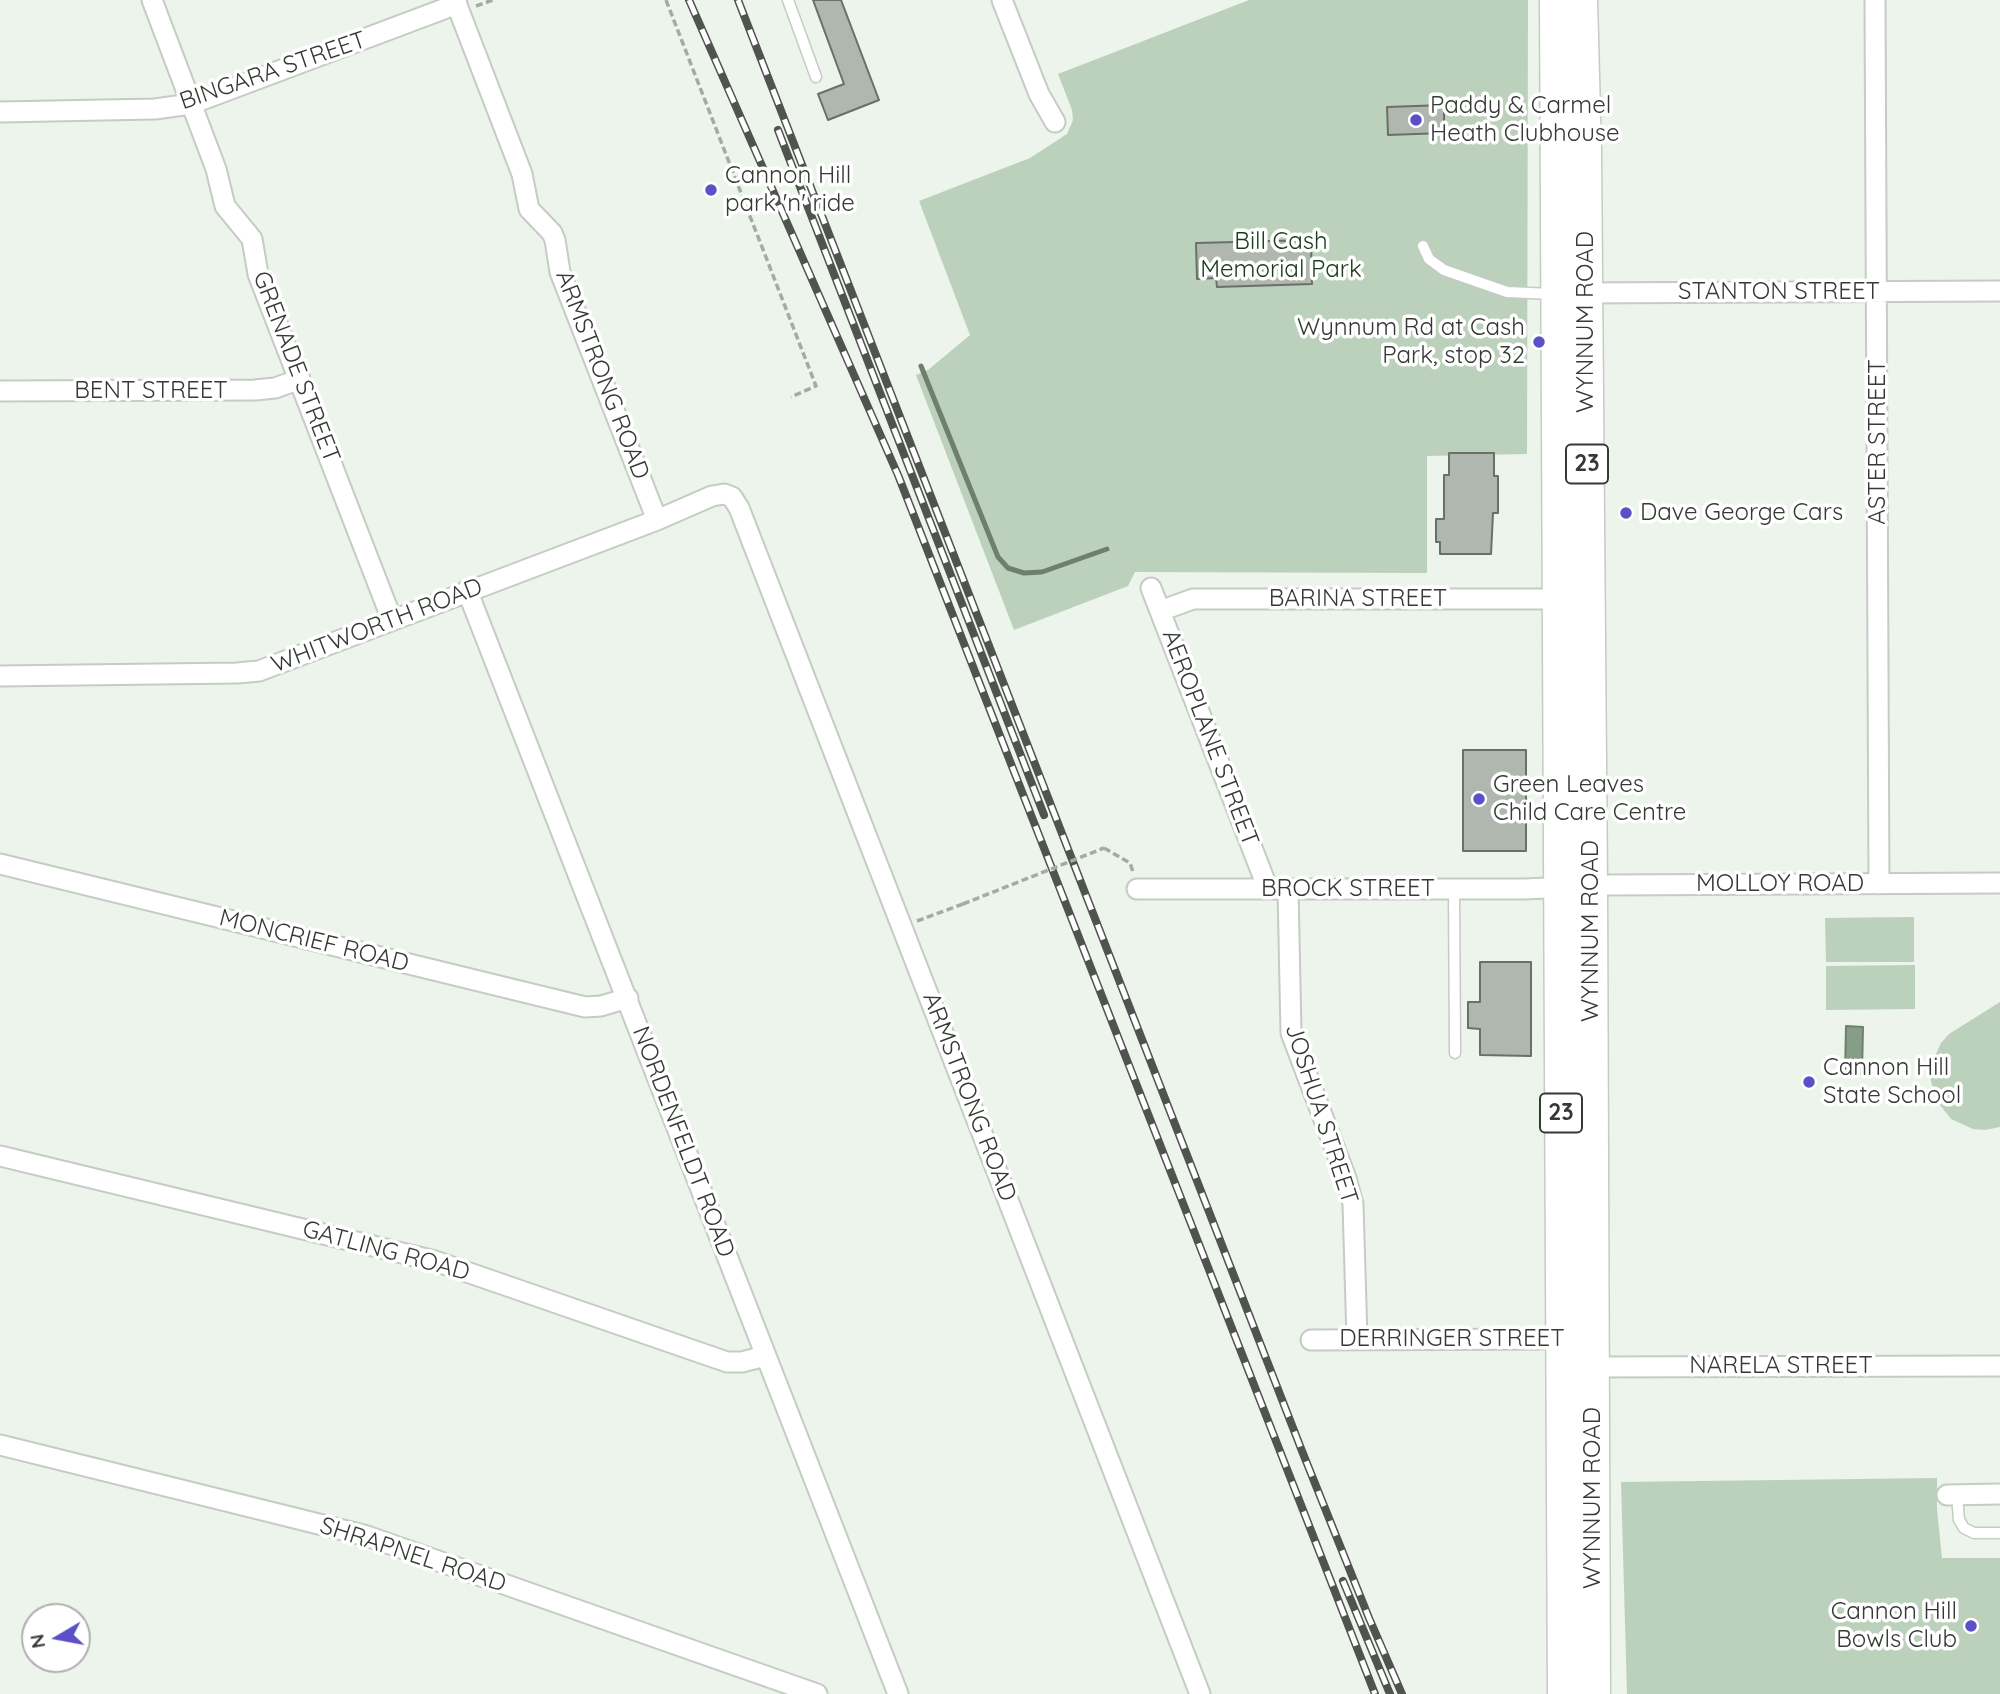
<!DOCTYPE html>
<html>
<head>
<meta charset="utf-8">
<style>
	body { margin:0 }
	#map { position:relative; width:2000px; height:1694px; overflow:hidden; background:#ecf4eb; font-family:Quicksand,sans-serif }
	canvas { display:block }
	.north { position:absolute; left:21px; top:1603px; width:70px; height:70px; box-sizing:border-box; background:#fff; border:2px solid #afb0ae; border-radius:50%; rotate:260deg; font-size:19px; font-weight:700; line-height:28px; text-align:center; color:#363935 }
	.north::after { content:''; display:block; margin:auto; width:24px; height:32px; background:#5b50c8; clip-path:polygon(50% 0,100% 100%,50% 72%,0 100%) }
</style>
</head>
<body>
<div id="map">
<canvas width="2000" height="1694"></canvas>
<div class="north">N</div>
</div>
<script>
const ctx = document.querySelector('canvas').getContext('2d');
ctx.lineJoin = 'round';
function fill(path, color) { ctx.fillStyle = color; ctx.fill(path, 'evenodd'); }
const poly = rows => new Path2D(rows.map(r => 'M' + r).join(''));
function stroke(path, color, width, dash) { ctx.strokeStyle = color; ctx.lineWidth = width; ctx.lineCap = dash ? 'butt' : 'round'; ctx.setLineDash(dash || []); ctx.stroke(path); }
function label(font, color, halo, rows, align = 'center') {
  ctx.font = font + ' Quicksand,sans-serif'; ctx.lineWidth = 7; ctx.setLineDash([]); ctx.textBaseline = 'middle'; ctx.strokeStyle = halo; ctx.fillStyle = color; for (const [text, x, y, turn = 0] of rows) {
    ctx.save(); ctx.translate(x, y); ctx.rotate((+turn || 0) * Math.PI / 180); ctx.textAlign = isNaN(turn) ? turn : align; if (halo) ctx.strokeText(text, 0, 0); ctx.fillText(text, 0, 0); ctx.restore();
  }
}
const green = poly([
	[1249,0,1528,0,1527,454,1427,456,1427,573,1135,572,1128,586,1014,630,916,375,928,370,970,335,919,201,1030,158,1067,134,1073,120,1072,110,1058,74],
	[1914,917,1914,962,1826,962,1825,918],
	[1915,965,1915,1009,1826,1010,1826,966],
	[2000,1002,2000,1127,1985,1130,1973,1129,1951,1119,1936,1100,1930,1077,1931,1065,1941,1043,1949,1034],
	[1937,1478,1937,1509,1942,1558,2000,1558,2000,1694,1627,1694,1621,1482]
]);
const water = poly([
	[1846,1026,1863,1027,1862,1074,1845,1074,1846,1026]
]);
const stream = poly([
	[921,366,998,557,1008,568,1024,573,1042,572,1107,549]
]);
const building = poly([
	[813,0,841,0,879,100,828,120,818,94,844,84,813,0],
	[1444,105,1444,133,1388,135,1387,107,1444,105],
	[1311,240,1312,284,1217,287,1216,278,1197,279,1196,243,1311,240],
	[1449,453,1494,453,1494,476,1498,476,1498,513,1493,513,1491,554,1440,554,1440,542,1436,542,1436,519,1444,519,1444,475,1449,475,1449,453],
	[1463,750,1526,750,1526,851,1463,851,1463,750],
	[1480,962,1531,962,1531,1056,1480,1055,1480,1029,1468,1028,1468,1002,1480,1002,1480,962]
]);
const path = poly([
	[666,0,816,386,791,397],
	[476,6,493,0],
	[1104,848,1130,863,1133,872],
	[917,921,963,904]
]);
const lane = poly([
	[788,0,816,77],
	[1423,246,1429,259,1444,270,1507,292,1553,294],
	[1454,888,1455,1053],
	[1957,1495,1959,1520,1964,1528,1974,1533,2000,1533]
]);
const street = poly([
	[152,0,216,169,225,206,252,239,258,274,392,620],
	[455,0,522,174,529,209,552,233,555,240,560,272,657,520],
	[1002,0,1039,94,1055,122],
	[1875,0,1879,884],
	[0,112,155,109,191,104,457,4],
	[1576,293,2000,291],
	[0,391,255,390,275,388,300,379],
	[1151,588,1268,889],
	[467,590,898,1694],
	[1160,611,1193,599,1558,599],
	[0,676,237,673,259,671,657,520,712,496,724,494,732,497,739,508,1200,1694],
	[0,864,585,1007,601,1006,628,998],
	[1137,889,1525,889,1609,885,2000,883],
	[1288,889,1291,1033,1346,1178,1353,1204,1357,1339],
	[0,1156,435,1261,727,1362,742,1362,765,1356],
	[1311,1340,1572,1339],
	[1585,1367,2000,1366],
	[0,1445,367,1536,817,1694],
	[1947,1495,2000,1494]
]);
const primary = poly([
	[1556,0,1564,1694],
	[1581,0,1585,150,1591,885,1594,1694]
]);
const rail = poly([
	[689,0,898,475,1375,1694],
	[738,0,1302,1451,1369,1618,1402,1694],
	[778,130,1044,815],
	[1343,1581,1390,1694]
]);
const pathBridge = poly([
	[963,904,1104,848]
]);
const markers = [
	[1416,120,7,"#5b50c8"],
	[711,190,7,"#5b50c8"],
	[1539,342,7,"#5b50c8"],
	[1626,513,7,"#5b50c8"],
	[1479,799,7,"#5b50c8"],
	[1809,1082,7,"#5b50c8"],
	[1971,1626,7,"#5b50c8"]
];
const shields = [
	[1587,464,42],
	[1561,1113,42]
];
const shieldNames = [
	["23",1587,464],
	["23",1561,1113]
];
const streetNames = [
	["BINGARA STREET",273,71,-19],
	["STANTON STREET",1779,292],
	["WYNNUM ROAD",1586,322,-90],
	["GRENADE STREET",296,367,69],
	["ARMSTRONG ROAD",602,375,69],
	["BENT STREET",151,391],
	["ASTER STREET",1878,442,-90],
	["BARINA STREET",1358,599],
	["WHITWORTH ROAD",377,626,-21],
	["AEROPLANE STREET",1210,738,69],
	["MOLLOY ROAD",1780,884],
	["BROCK STREET",1348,889],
	["WYNNUM ROAD",1591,931,-90],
	["MONCRIEF ROAD",314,941,14],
	["ARMSTRONG ROAD",969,1097,69],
	["JOSHUA STREET",1321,1114,72],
	["NORDENFELDT ROAD",683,1142,69],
	["GATLING ROAD",386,1251,15],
	["DERRINGER STREET",1452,1339],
	["NARELA STREET",1781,1366],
	["WYNNUM ROAD",1593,1498,-90],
	["SHRAPNEL ROAD",413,1555,18]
];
const poiNames = [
	["Paddy & Carmel",1430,106],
	["Heath Clubhouse",1430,134],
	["Cannon Hill",725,176],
	["park 'n' ride",725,204],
	["Wynnum Rd at Cash",1525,328,"right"],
	["Park, stop 32",1525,356,"right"],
	["Dave George Cars",1640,513],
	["Green Leaves",1493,785],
	["Child Care Centre",1493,813],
	["Cannon Hill",1823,1068],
	["State School",1823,1096],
	["Cannon Hill",1957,1612,"right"],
	["Bowls Club",1957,1640,"right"]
];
const parkNames = [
	["Bill Cash",1281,242],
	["Memorial Park",1281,270]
];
fill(green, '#bcd1bb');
fill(water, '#869e85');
stroke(water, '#6e806d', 2);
stroke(stream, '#6e806d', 5);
fill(building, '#afb7ae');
stroke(building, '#697068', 2);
stroke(lane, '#c4ccc3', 13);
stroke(street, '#c4ccc3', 23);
stroke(primary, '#c4ccc3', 35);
stroke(path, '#a5aba4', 3.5, [7, 3.5]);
stroke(lane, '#fff', 10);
stroke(street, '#fff', 19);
stroke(primary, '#fff', 32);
stroke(rail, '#50544f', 8);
stroke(rail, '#fff', 5, [16]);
stroke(pathBridge, '#a5aba4', 3.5, [7, 3.5]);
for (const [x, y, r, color] of markers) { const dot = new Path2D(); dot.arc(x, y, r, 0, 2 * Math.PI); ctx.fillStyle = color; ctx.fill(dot); stroke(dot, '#fff', 2.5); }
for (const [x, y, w] of shields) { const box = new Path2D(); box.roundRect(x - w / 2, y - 19.5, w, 39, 5); ctx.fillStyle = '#fff'; ctx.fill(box); stroke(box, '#363935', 2); }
label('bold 23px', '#363935', null, shieldNames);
label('24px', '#363935', '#fff', streetNames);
label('24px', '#363935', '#fff', poiNames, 'left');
label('24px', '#173c17', '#fff', parkNames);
</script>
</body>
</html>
